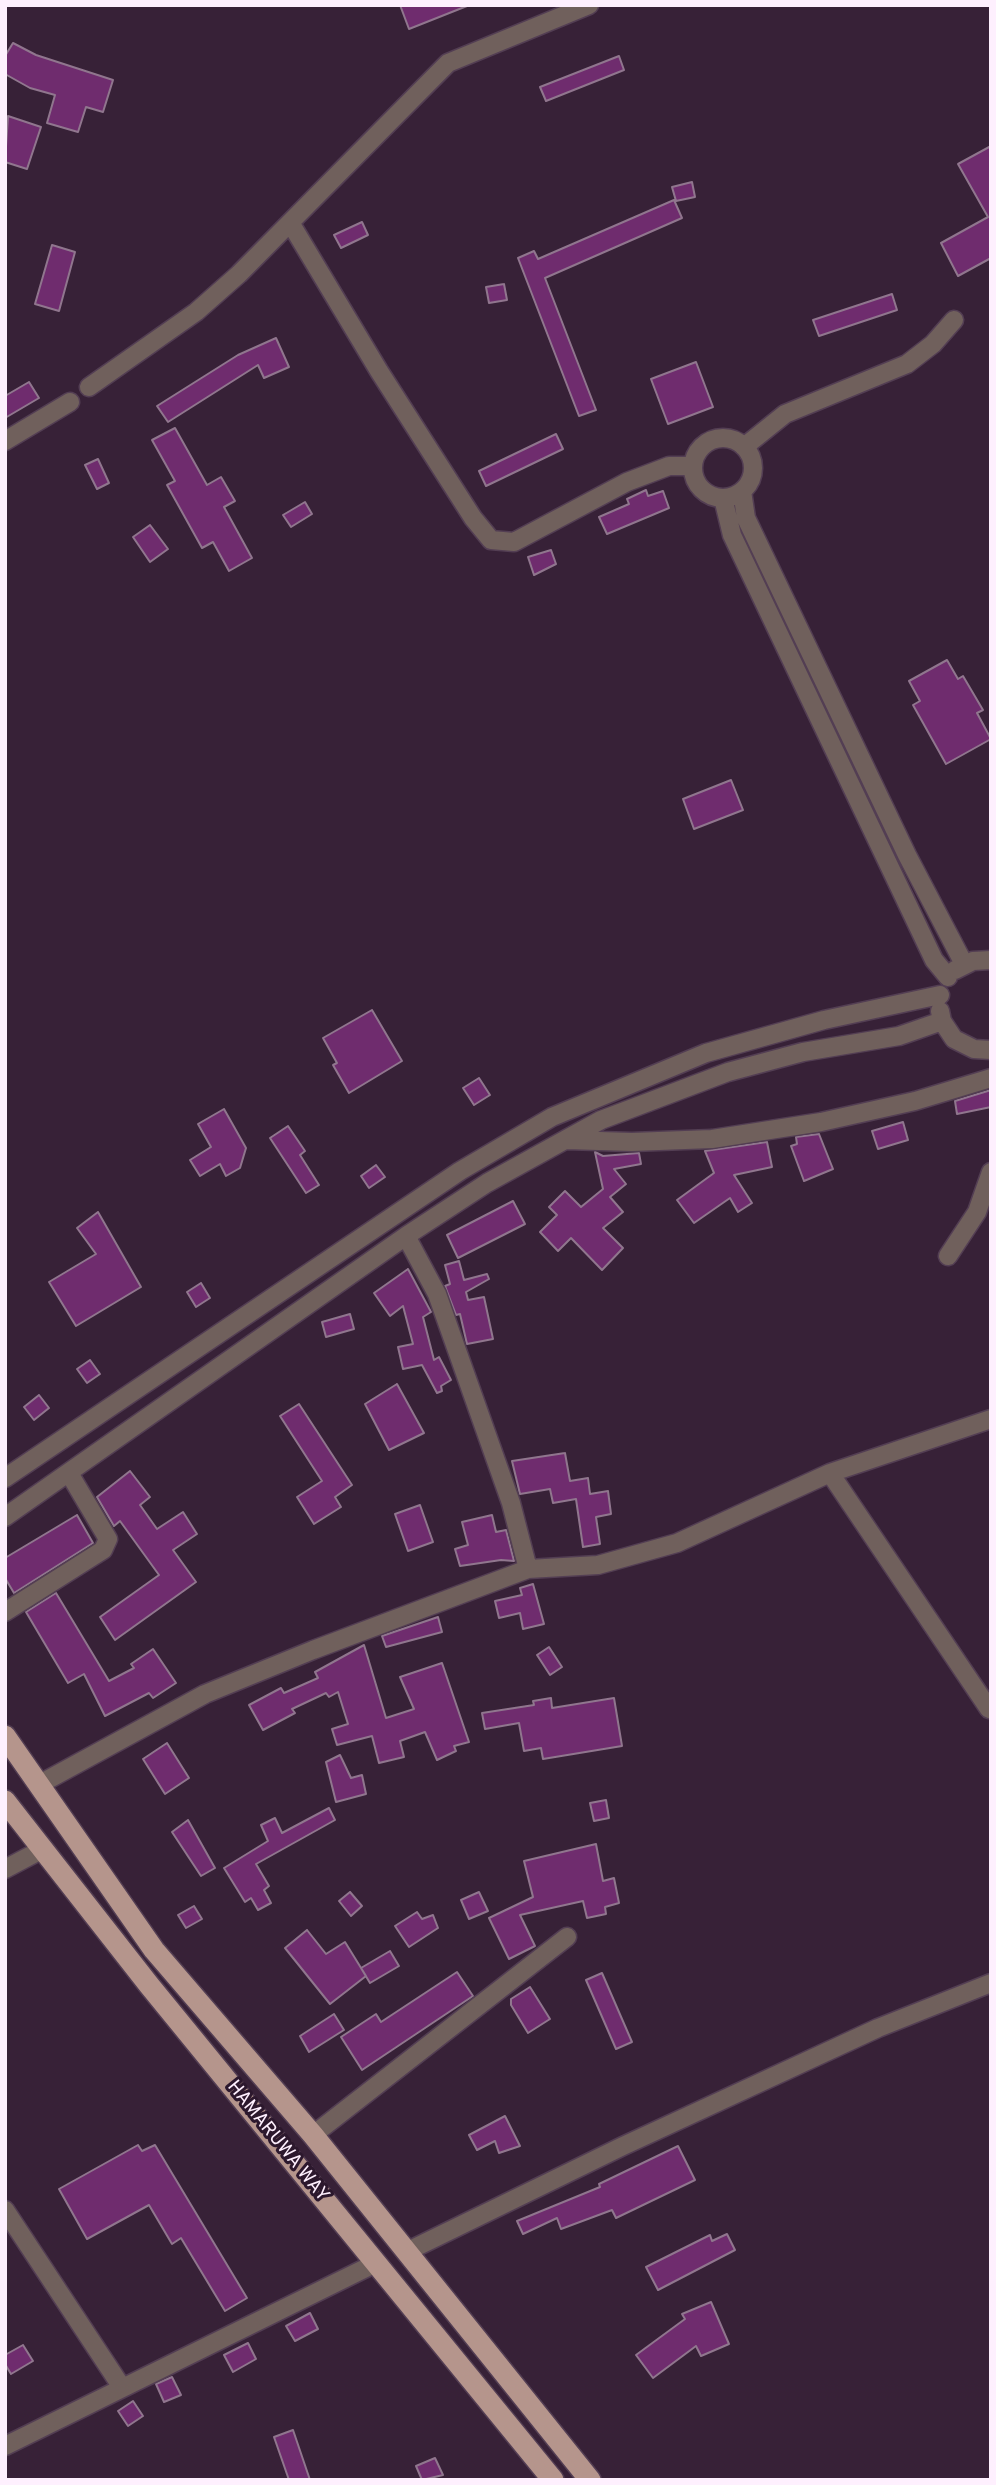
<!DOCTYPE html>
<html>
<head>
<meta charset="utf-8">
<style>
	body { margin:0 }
	#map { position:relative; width:996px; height:2485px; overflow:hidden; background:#372137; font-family:Overpass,sans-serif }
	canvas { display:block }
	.frame { position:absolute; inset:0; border:7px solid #fef0fe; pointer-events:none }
</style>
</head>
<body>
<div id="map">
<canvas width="996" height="2485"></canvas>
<div class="frame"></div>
</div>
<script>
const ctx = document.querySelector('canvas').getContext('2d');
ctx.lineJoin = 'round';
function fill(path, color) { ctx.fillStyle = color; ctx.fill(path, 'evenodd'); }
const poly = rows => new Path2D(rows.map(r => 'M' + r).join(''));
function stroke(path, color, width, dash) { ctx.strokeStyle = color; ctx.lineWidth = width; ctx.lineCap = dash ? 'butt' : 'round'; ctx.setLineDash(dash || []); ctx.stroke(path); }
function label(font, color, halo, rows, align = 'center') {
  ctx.font = font + ' Overpass,sans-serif'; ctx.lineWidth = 6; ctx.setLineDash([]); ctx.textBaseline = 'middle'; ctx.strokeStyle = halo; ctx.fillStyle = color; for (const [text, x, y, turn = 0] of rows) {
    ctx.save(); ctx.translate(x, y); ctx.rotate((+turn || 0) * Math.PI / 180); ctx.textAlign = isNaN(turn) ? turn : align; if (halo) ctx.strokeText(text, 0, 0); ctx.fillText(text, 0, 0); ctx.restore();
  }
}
const building = poly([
	[400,5,467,5,467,6,409,29,400,5],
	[13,43,36,55,113,80,103,112,86,107,78,132,47,123,55,95,30,88,5,74,5,56,13,43],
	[619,56,624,70,546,101,540,87,619,56],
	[8,116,41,127,27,169,5,162,8,116],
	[991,146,991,258,958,276,941,243,988,217,958,164,991,146],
	[692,182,695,197,676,201,672,187,692,182],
	[674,200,682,218,545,278,596,410,579,416,518,258,534,251,538,259,674,200],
	[362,222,368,235,341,248,334,235,362,222],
	[52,245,75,252,59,311,35,304,52,245],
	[504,284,507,300,489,303,486,287,504,284],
	[892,294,897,310,819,336,813,320,892,294],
	[276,338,289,367,264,378,258,365,168,422,157,406,238,355,276,338],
	[696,362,713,407,668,424,651,379,696,362],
	[29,382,39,398,5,418,5,396,29,382],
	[175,428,207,485,221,477,235,501,224,507,252,558,229,571,213,542,202,548,167,485,175,481,152,440,175,428],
	[556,434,563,449,486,486,479,471,556,434],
	[98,459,109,483,97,489,85,465,98,459],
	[646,490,648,496,663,491,669,508,607,534,599,517,629,504,627,499,646,490],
	[305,502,312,514,291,527,283,515,305,502],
	[150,525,168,549,150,562,133,537,150,525],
	[551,550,556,564,534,575,528,557,551,550],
	[947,660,958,679,963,676,983,710,977,713,991,739,946,764,913,705,920,701,909,681,947,660],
	[731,780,743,810,694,829,683,799,731,780],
	[372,1010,402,1061,349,1093,333,1065,337,1063,323,1038,372,1010],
	[479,1078,490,1095,474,1105,463,1088,479,1078],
	[991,1090,991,1107,957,1114,955,1101,991,1090],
	[224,1109,246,1148,240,1168,226,1176,220,1164,200,1176,190,1160,211,1147,198,1124,224,1109],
	[903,1122,908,1140,878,1149,872,1131,903,1122],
	[288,1126,305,1151,300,1155,319,1185,306,1193,270,1138,288,1126],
	[819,1134,833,1169,804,1181,791,1146,797,1144,796,1137,819,1134],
	[767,1142,772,1167,734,1175,752,1203,738,1212,730,1198,694,1223,677,1200,714,1173,705,1151,767,1142],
	[595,1152,603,1156,639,1153,641,1164,614,1169,626,1184,610,1197,623,1212,603,1228,623,1248,602,1270,571,1238,558,1251,540,1232,557,1215,549,1207,565,1191,581,1207,603,1189,595,1152],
	[376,1165,385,1177,369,1188,361,1176,376,1165],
	[513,1201,525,1224,458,1258,447,1235,513,1201],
	[98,1212,141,1287,76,1326,49,1282,96,1254,77,1228,98,1212],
	[459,1261,464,1280,487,1274,489,1279,466,1292,468,1300,484,1297,493,1339,467,1344,460,1314,456,1315,445,1286,450,1284,445,1265,459,1261],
	[408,1269,431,1312,423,1317,434,1360,439,1357,451,1380,441,1386,442,1391,437,1393,422,1365,403,1369,398,1347,413,1344,403,1306,390,1316,374,1293,408,1269],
	[201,1283,210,1298,196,1307,187,1292,201,1283],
	[350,1314,354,1329,326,1337,322,1322,350,1314],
	[90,1360,100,1374,87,1383,77,1369,90,1360],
	[397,1384,424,1433,389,1450,365,1404,397,1384],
	[39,1395,49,1408,34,1420,24,1407,39,1395],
	[299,1404,352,1485,335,1497,341,1507,314,1524,297,1497,322,1481,280,1416,299,1404],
	[565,1453,570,1481,588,1478,590,1494,608,1491,611,1514,596,1517,600,1544,583,1547,576,1499,553,1503,550,1489,520,1494,512,1461,565,1453],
	[130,1471,150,1497,140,1505,157,1529,183,1512,197,1534,173,1550,196,1582,115,1640,100,1617,159,1575,120,1521,114,1526,97,1497,130,1471],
	[420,1505,433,1542,408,1551,395,1514,420,1505],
	[77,1515,93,1543,14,1593,5,1578,5,1558,77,1515],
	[492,1515,496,1532,506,1530,514,1561,501,1560,460,1566,455,1549,468,1545,462,1522,492,1515],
	[533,1584,544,1624,523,1629,520,1613,499,1618,495,1601,522,1595,520,1588,533,1584],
	[56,1593,109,1681,134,1668,131,1664,153,1649,176,1683,153,1698,149,1693,105,1716,84,1674,68,1683,26,1612,56,1593],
	[438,1617,442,1632,386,1647,382,1636,438,1617],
	[364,1645,386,1718,414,1709,400,1677,442,1663,469,1742,454,1746,456,1751,437,1760,425,1732,400,1741,404,1757,379,1763,372,1736,337,1745,332,1729,348,1724,338,1692,329,1697,326,1693,292,1709,295,1713,263,1730,249,1705,281,1688,284,1693,318,1678,315,1672,364,1645],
	[549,1647,562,1667,550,1675,537,1655,549,1647],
	[551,1698,552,1708,614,1698,622,1746,543,1759,541,1748,524,1751,519,1723,485,1729,482,1713,534,1705,533,1701,551,1698],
	[167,1743,189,1778,165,1794,143,1759,167,1743],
	[340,1755,351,1778,362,1775,366,1794,336,1802,326,1762,340,1755],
	[606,1800,609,1818,594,1821,590,1803,606,1800],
	[329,1808,335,1820,256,1864,269,1886,264,1890,271,1903,258,1910,251,1898,245,1902,224,1868,268,1841,261,1825,275,1818,282,1833,329,1808],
	[188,1820,215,1868,201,1876,172,1832,188,1820],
	[596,1844,603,1881,614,1878,619,1903,605,1907,606,1914,587,1918,583,1901,520,1915,535,1946,509,1959,489,1918,533,1897,524,1861,596,1844],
	[350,1892,362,1906,351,1916,339,1901,350,1892],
	[479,1892,488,1911,469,1919,461,1900,479,1892],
	[194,1906,202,1919,186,1928,178,1915,194,1906],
	[417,1912,422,1919,433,1915,438,1928,409,1947,395,1926,417,1912],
	[307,1930,326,1954,345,1942,366,1976,330,2004,285,1948,307,1930],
	[390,1951,399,1966,370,1983,361,1968,390,1951],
	[457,1972,473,1996,362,2070,341,2037,376,2014,381,2022,457,1972],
	[602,1973,632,2042,616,2049,586,1980,602,1973],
	[530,1987,550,2019,528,2033,511,2005,511,1999,530,1987],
	[334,2014,344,2030,309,2052,300,2036,334,2014],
	[505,2116,520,2146,499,2153,495,2141,477,2150,469,2135,505,2116],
	[138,2145,142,2151,155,2145,247,2298,225,2311,181,2238,172,2244,149,2205,87,2239,59,2189,138,2145],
	[678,2146,695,2180,616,2218,612,2210,561,2229,557,2218,523,2234,517,2221,600,2187,599,2184,678,2146],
	[727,2234,735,2250,658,2290,646,2267,710,2235,712,2241,727,2234],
	[711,2302,729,2344,701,2356,696,2346,653,2378,636,2355,685,2319,682,2314,711,2302],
	[310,2313,318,2329,295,2341,286,2326,310,2313],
	[248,2343,256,2359,233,2372,224,2355,248,2343],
	[23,2345,33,2361,11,2374,5,2364,5,2355,23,2345],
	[172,2377,181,2395,164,2402,156,2384,172,2377],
	[133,2401,143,2416,128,2426,118,2411,133,2401],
	[293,2430,310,2480,289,2480,274,2437,293,2430],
	[435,2458,443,2475,422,2480,416,2466,435,2458]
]);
const minor = poly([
	[291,224,379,371,473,518,491,540,514,542,627,482,669,466,692,466],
	[89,387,196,312,239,274,448,63,589,5],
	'693 468a30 30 0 1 1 60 0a30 30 0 1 1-60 0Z',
	[5,441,70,402],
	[744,447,785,414,907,364,933,344,954,320],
	[742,491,746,518,907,855,964,964],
	[723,498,732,535,934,960,948,977],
	[955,970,973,961,991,960],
	[940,1011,942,1021,954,1039,974,1049,991,1050],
	[566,1140,632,1142,712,1139,821,1122,915,1101,991,1078],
	[406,1236,437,1294,511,1503,528,1569],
	[948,1256,977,1212,991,1172],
	[830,1473,989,1709],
	[5,1478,460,1171,552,1117,706,1053,824,1020,940,995],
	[5,1517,406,1236,487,1183,601,1120,728,1072,803,1052,899,1036,942,1021],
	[5,1612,103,1550,108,1539,69,1473],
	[38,1785,205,1694,313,1650,528,1569,598,1565,677,1543,830,1473,991,1419],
	[5,1869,41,1850],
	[313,2135,567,1937],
	[5,2210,121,2386],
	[406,2252,623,2146,878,2028,991,1983],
	[5,2446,376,2263]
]);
const major = poly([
	[5,1736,154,1950,313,2135,590,2480],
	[5,1801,149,1985,553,2480]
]);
const streetNames = [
	["HAMARUWA WAY",277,2142,51]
];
fill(building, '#6f2c6e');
stroke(building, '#90768e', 2);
stroke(minor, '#533e53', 21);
stroke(major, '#533e53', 24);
stroke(minor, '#70605c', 18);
stroke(major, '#b5958c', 21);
label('19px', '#fef0fe', '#2c182d', streetNames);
</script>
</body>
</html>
